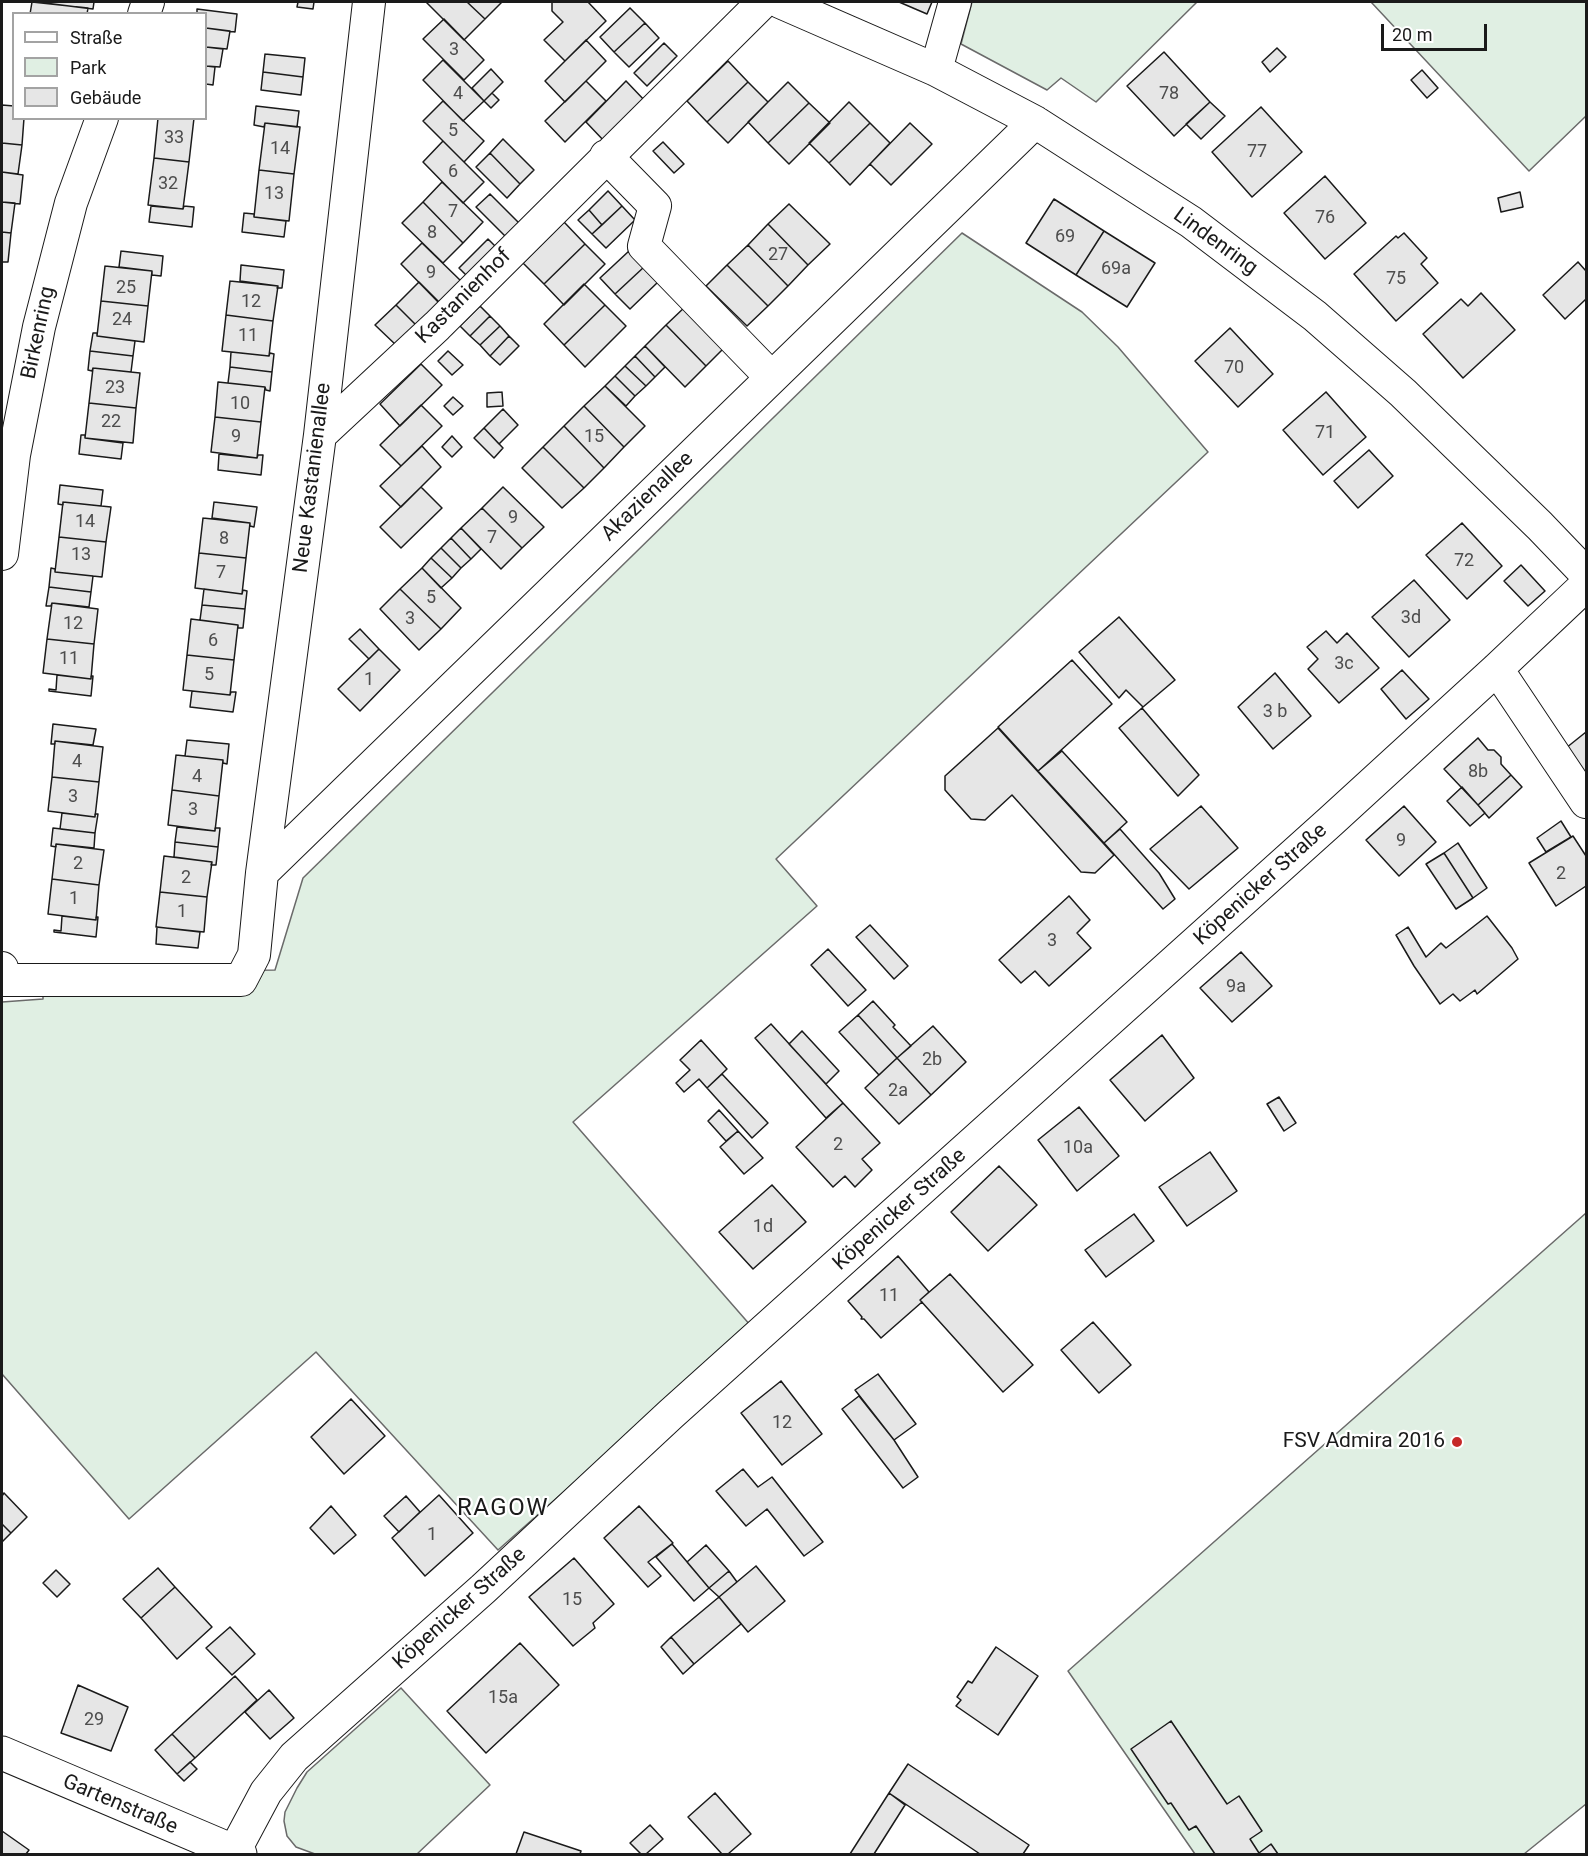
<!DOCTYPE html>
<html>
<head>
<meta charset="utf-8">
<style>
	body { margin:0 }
	#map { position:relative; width:1588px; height:1856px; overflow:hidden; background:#fff; font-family:Roboto,sans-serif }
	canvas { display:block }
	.frame { position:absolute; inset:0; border:3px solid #1a1a1a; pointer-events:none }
	.legend { position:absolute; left:12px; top:12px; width:195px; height:108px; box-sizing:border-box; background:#fff; border:2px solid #a3a3a3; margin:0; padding:8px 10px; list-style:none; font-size:18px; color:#1a1a1a }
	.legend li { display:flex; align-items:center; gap:12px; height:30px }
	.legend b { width:30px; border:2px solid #a3a3a3 }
	.scale { position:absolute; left:1381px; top:24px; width:106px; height:27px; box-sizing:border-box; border:3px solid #1a1a1a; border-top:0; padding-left:8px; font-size:18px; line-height:21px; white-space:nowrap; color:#1a1a1a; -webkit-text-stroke:4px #fff; paint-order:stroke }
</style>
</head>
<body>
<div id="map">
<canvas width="1588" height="1856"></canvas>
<div class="frame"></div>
<ul class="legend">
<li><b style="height:8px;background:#fff"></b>Straße</li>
<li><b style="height:16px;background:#e0efe3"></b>Park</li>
<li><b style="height:16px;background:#e6e6e6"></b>Gebäude</li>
</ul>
<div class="scale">20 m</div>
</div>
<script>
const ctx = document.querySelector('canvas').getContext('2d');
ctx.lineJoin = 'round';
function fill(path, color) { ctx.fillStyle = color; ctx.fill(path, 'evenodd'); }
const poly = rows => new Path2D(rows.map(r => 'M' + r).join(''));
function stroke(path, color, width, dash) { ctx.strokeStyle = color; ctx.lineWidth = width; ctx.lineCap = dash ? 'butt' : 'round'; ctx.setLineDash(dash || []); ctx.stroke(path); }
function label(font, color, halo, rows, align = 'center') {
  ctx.font = font + ' Roboto,sans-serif'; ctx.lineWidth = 4.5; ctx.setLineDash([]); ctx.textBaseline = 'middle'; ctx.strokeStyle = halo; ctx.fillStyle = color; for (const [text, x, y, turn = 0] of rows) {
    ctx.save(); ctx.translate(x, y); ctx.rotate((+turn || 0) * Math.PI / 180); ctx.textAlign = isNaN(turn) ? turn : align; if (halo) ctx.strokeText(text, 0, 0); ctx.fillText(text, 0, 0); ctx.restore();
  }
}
const green = poly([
	[972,2,1197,2,1096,102,1061,78,1047,90,961,44,972,2],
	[1371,2,1586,2,1586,116,1529,171,1371,2],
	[962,233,1082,312,1118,347,1208,452,776,859,817,906,573,1122,751,1326,498,1550,316,1352,129,1519,2,1374,2,1002,43,999,43,973,275,970,303,878,962,233],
	[1586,1213,1586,1804,1524,1854,1195,1854,1068,1671,1586,1213],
	[401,1688,490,1785,417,1854,315,1854,296,1847,287,1836,284,1821,285,1812,297,1788,307,1772,401,1688]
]);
const building = poly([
	[32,2,88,8,87,14,30,14,32,2],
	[37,2,94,2,93,9,37,2],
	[298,2,314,2,313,9,297,7,298,2],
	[426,2,467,2,485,19,464,40,426,2],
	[467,2,502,2,485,19,467,2],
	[552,2,588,2,606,21,565,61,544,40,563,22,552,11,552,2],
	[899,2,932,2,927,14,899,2],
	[630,8,645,23,614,52,600,37,630,8],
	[197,9,237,14,235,32,206,28,206,14,197,14,197,9],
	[444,19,484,60,464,80,423,39,444,19],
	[645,23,659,38,629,67,614,52,645,23],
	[206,28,230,31,227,49,206,47,206,28],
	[586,40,606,61,565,102,545,81,586,40],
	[664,43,677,56,647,86,634,73,664,43],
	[206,47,223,49,220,67,206,66,206,47],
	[1277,48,1286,57,1270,72,1262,62,1277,48],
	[1164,52,1210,102,1174,136,1127,86,1164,52],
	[265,54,305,58,303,77,263,72,265,54],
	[443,60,484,101,463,121,423,80,443,60],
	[728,61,748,82,707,122,687,101,728,61],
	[206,66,215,67,213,85,206,84,206,66],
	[491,69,503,82,484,101,472,88,491,69],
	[1422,70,1438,88,1427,98,1411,80,1422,70],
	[263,72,303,77,301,95,261,90,263,72],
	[586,81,606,101,565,142,545,121,586,81],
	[626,81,647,103,606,143,586,122,626,81],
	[748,82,768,102,728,143,707,122,748,82],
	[788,82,809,103,768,143,748,122,788,82],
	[492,93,499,100,491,108,484,101,492,93],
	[443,101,484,141,464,162,423,121,443,101],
	[849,102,870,123,829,163,809,143,849,102],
	[1210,102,1225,116,1201,139,1186,124,1210,102],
	[809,103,830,123,789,164,768,143,809,103],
	[2,105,14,106,14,118,24,118,22,145,2,143,2,105],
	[256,106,299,111,297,127,265,123,264,127,254,125,256,106],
	[1261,107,1302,152,1252,197,1212,152,1261,107],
	[158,118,194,118,189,162,154,158,158,118],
	[265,123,300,127,294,174,259,170,265,123],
	[870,123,890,143,850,185,829,163,870,123],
	[910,123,932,144,891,185,870,164,910,123],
	[503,139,534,170,520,184,490,153,503,139],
	[443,141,484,182,463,203,423,162,443,141],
	[663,142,684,164,674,173,653,151,663,142],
	[2,143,22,145,18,174,2,172,2,143],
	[490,153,520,184,507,198,476,167,490,153],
	[154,158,189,162,183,209,148,205,154,158],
	[259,170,294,174,289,221,254,217,259,170],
	[2,172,23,175,20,204,2,202,2,172],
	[1325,176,1366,223,1325,259,1284,213,1325,176],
	[442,182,483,222,463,243,423,202,442,182],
	[608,191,622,206,602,225,589,210,608,191],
	[1520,192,1523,207,1501,212,1498,198,1520,192],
	[490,194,521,225,508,239,476,207,490,194],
	[1054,199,1104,231,1076,275,1026,243,1054,199],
	[2,202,15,203,11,233,2,232,2,202],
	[423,202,463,243,443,263,402,223,423,202],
	[789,204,830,244,808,265,768,224,789,204],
	[151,206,183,209,184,206,194,207,192,227,149,222,151,206],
	[622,206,635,220,606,248,592,234,622,206],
	[589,210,602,225,592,234,578,220,589,210],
	[244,213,254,214,254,217,286,221,284,237,242,232,244,213],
	[564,222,585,244,544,284,523,263,564,222],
	[768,224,808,265,788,286,748,245,768,224],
	[1104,231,1155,263,1127,307,1076,275,1104,231],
	[2,232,11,233,8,262,2,262,2,232],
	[1404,233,1427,258,1421,264,1438,283,1396,321,1354,274,1396,236,1398,238,1404,233],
	[488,239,497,248,468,277,459,268,488,239],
	[422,243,463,283,441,305,401,264,422,243],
	[585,244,605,264,564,305,544,284,585,244],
	[748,245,788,286,768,306,727,265,748,245],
	[121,251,163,256,161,276,152,275,152,271,119,267,121,251],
	[629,251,644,267,615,294,600,278,629,251],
	[1578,262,1586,271,1586,299,1565,319,1543,295,1578,262],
	[241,265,284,270,282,288,277,288,278,286,240,281,241,265],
	[727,265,768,306,747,326,706,286,727,265],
	[105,266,152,271,148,306,101,301,105,266],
	[644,267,658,282,630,309,615,294,644,267],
	[230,281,278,286,273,321,226,315,230,281],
	[419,282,440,303,417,326,396,305,419,282],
	[584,284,605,305,564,345,544,324,584,284],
	[1481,293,1515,330,1463,378,1423,334,1461,299,1468,306,1481,293],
	[101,301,148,306,144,342,97,336,101,301],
	[396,305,417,326,397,346,375,325,396,305],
	[605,305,626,326,585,367,564,345,605,305],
	[687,305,727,345,706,366,666,325,687,305],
	[480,306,490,316,470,336,460,326,480,306],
	[226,315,273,321,269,356,222,351,226,315],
	[490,316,500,326,480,345,470,336,490,316],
	[666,325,706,366,685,387,645,346,666,325],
	[500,326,509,336,490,356,480,345,500,326],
	[1230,328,1273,374,1238,407,1195,361,1230,328],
	[93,333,97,333,97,336,135,341,133,356,90,351,93,333],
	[509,336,519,346,500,365,490,356,509,336],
	[645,346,665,367,655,377,635,356,645,346],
	[90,351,133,356,131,372,93,368,92,371,88,370,90,351],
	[448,351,463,365,452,375,438,361,448,351],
	[231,352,269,356,270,353,274,354,272,372,230,367,231,352],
	[635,356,655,377,646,386,625,366,635,356],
	[421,364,442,385,400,426,380,404,421,364],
	[625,366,646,386,635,396,615,376,625,366],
	[230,367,272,372,270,391,266,390,265,387,228,383,230,367],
	[93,368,140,373,136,408,89,403,93,368],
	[615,376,635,396,626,406,605,386,615,376],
	[218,382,265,387,261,422,215,417,218,382],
	[605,386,645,426,624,447,584,406,605,386],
	[502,392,503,406,487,407,487,393,502,392],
	[1326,392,1366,437,1323,475,1283,430,1326,392],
	[453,397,463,406,453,415,444,406,453,397],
	[89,403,136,408,133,443,85,438,89,403],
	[421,405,442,426,401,466,380,445,421,405],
	[584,406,624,447,604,468,564,426,584,406],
	[503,409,518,425,499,444,484,428,503,409],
	[215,417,261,422,257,458,211,452,215,417],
	[564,426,604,468,584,488,543,447,564,426],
	[484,428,503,448,494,458,474,438,484,428],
	[81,435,85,435,85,438,123,443,121,459,79,454,81,435],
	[452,436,462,447,452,457,442,447,452,436],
	[422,446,441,467,401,507,380,486,422,446],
	[543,447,584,488,562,508,522,468,543,447],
	[1369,450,1393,476,1358,508,1334,481,1369,450],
	[219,454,257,458,258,455,263,455,261,475,218,470,219,454],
	[60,485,103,490,101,506,63,502,63,505,58,504,60,485],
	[421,487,442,508,401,548,380,527,421,487],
	[503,487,544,527,522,548,482,508,503,487],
	[63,502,111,507,106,542,59,537,63,502],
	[214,502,257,507,254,527,250,526,250,523,212,518,214,502],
	[482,508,522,548,501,569,461,528,482,508],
	[203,518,250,523,246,558,199,553,203,518],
	[1462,523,1502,566,1467,599,1426,555,1462,523],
	[461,528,481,549,471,559,451,538,461,528],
	[59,537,106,542,102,577,55,572,59,537],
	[451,538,471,559,461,568,441,548,451,538],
	[441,548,461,568,452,578,431,558,441,548],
	[199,553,246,558,242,594,195,588,199,553],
	[431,558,452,578,441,588,422,568,431,558],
	[1521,565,1545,591,1528,606,1504,581,1521,565],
	[51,568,55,569,55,572,93,576,91,592,49,587,51,568],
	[422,568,461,608,441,629,400,589,422,568],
	[1414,580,1450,620,1409,657,1372,617,1414,580],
	[49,587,91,592,89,607,52,603,51,606,46,606,49,587],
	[204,589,242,594,243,590,247,591,245,609,202,605,204,589],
	[400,589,441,629,419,650,380,609,400,589],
	[52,603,98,609,94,644,47,639,52,603],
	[202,605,245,609,243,628,238,628,238,625,200,620,202,605],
	[1119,617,1175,680,1143,707,1126,690,1119,698,1079,652,1119,617],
	[191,619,238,625,234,660,187,655,191,619],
	[360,629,379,649,369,659,349,639,360,629],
	[1326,631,1337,643,1347,633,1379,668,1339,703,1308,669,1318,659,1307,647,1326,631],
	[47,639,94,644,91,679,43,673,47,639],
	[379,649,400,670,360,711,338,689,379,649],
	[187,655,234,660,230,695,183,690,187,655],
	[1072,660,1112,704,1038,771,998,727,1072,660],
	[1402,670,1429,699,1406,719,1381,689,1402,670],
	[1275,673,1311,716,1273,749,1238,707,1275,673],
	[57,675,91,679,91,676,93,676,91,696,49,691,49,689,56,690,57,675],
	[192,691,230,695,231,692,236,692,233,712,190,707,192,691],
	[1142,708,1199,775,1178,796,1119,728,1142,708],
	[53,724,96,729,93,745,55,741,55,744,51,744,53,724],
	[998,728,1114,855,1095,873,1081,872,1012,795,985,820,971,819,945,790,945,776,998,728],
	[1586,732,1586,779,1566,748,1586,732],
	[1478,738,1488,750,1494,750,1501,757,1501,764,1511,775,1478,805,1444,769,1478,738],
	[187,740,229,744,227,764,223,763,223,760,185,756,187,740],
	[55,741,103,747,99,782,52,777,55,741],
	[1062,751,1127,822,1104,843,1038,771,1062,751],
	[176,755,223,760,219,796,172,790,176,755],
	[1511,775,1522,787,1489,818,1478,805,1511,775],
	[52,777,99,782,95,817,48,811,52,777],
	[1462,787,1485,813,1470,826,1447,801,1462,787],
	[172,790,219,796,215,831,168,825,172,790],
	[1201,806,1238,848,1189,889,1150,849,1201,806],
	[1404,806,1436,842,1399,876,1366,840,1404,806],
	[62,813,95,817,95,814,98,814,95,833,60,829,62,813],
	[1561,821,1571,837,1546,852,1537,838,1561,821],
	[177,827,215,831,215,828,220,828,218,847,175,842,177,827],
	[53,828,95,833,94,848,56,844,56,847,51,846,53,828],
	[1120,829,1159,873,1175,899,1163,909,1104,843,1120,829],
	[1573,836,1586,856,1586,886,1556,906,1529,863,1573,836],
	[175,842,218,847,216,865,211,865,212,862,174,857,175,842],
	[1458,843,1487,888,1473,898,1444,853,1458,843],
	[56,844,104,850,99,885,52,879,56,844],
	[1444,853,1473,898,1456,909,1426,864,1444,853],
	[164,856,212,862,207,897,160,892,164,856],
	[52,879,99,885,96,920,48,914,52,879],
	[160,892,207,897,204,932,156,927,160,892],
	[1069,896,1090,920,1077,933,1091,948,1049,986,1035,971,1021,983,999,960,1069,896],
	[62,916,96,920,96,917,98,917,96,937,54,932,54,930,61,931,62,916],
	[1487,916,1512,948,1518,959,1477,994,1475,990,1460,1001,1453,994,1440,1004,1414,966,1396,935,1408,927,1426,957,1441,943,1446,948,1487,916],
	[870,925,908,966,894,979,856,937,870,925],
	[157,927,200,932,198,948,156,944,157,927],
	[828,949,866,990,848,1006,811,965,828,949],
	[1241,952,1272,986,1232,1022,1200,988,1241,952],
	[873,1001,895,1025,893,1027,911,1046,897,1058,858,1015,873,1001],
	[858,1015,897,1058,879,1075,839,1032,858,1015],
	[771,1024,843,1103,826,1118,755,1038,771,1024],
	[933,1026,966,1062,931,1095,897,1058,933,1026],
	[802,1031,839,1071,826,1084,789,1044,802,1031],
	[1162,1035,1194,1078,1145,1121,1110,1080,1162,1035],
	[701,1040,727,1069,707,1088,699,1079,684,1092,676,1083,690,1070,680,1060,701,1040],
	[897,1058,931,1095,899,1124,865,1088,897,1058],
	[722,1074,768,1123,752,1138,707,1088,722,1074],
	[1279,1097,1296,1123,1284,1131,1267,1104,1279,1097],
	[843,1103,880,1143,862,1159,872,1170,855,1187,845,1176,833,1187,796,1147,843,1103],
	[1079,1107,1119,1156,1077,1191,1038,1140,1079,1107],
	[719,1110,738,1131,726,1141,708,1121,719,1110],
	[738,1131,763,1158,744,1174,720,1147,738,1131],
	[1210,1152,1237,1191,1187,1226,1159,1187,1210,1152],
	[999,1166,1037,1205,988,1251,951,1212,999,1166],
	[772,1185,806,1222,753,1269,719,1232,772,1185],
	[1134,1214,1154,1241,1106,1277,1085,1250,1134,1214],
	[898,1256,929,1292,920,1300,922,1302,881,1338,864,1319,861,1319,862,1317,848,1301,898,1256],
	[950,1274,1033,1365,1003,1392,920,1300,950,1274],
	[1093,1322,1131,1365,1099,1393,1061,1350,1093,1322],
	[878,1374,916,1424,894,1440,855,1390,878,1374],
	[781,1381,822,1434,782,1465,741,1413,781,1381],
	[859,1396,894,1440,918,1477,903,1488,842,1409,859,1396],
	[351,1399,385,1436,344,1474,311,1437,351,1399],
	[743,1469,758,1487,772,1477,823,1542,804,1556,767,1509,746,1526,716,1491,743,1469],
	[4,1493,27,1517,11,1533,2,1524,2,1496,4,1493],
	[439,1495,473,1533,425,1576,392,1538,439,1495],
	[406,1496,420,1512,399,1532,384,1516,406,1496],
	[331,1506,356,1535,334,1554,310,1528,331,1506],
	[639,1506,673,1543,648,1562,661,1576,648,1587,604,1538,639,1506],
	[2,1524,11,1533,2,1542,2,1524],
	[672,1544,709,1588,694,1601,656,1557,672,1544],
	[706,1545,729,1571,709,1588,687,1562,706,1545],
	[574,1558,614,1604,593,1623,595,1628,573,1646,529,1597,574,1558],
	[756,1566,785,1601,748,1632,719,1597,756,1566],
	[158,1568,175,1587,141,1618,123,1599,158,1568],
	[56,1570,70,1584,57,1597,43,1583,56,1570],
	[729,1571,737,1582,719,1597,709,1588,729,1571],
	[175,1587,212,1627,177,1659,141,1618,175,1587],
	[719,1597,741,1624,694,1664,671,1637,719,1597],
	[230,1627,255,1654,232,1675,206,1648,230,1627],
	[671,1637,694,1664,683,1674,661,1647,671,1637],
	[520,1643,559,1685,486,1753,447,1711,520,1643],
	[996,1647,1038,1676,998,1735,956,1706,961,1700,957,1697,968,1681,972,1683,996,1647],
	[235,1676,257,1700,195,1758,172,1734,235,1676],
	[78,1685,128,1707,111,1751,61,1733,78,1685],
	[269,1690,294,1718,270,1739,245,1712,269,1690],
	[1171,1721,1227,1804,1239,1796,1262,1831,1250,1839,1259,1853,1271,1844,1278,1854,1215,1854,1196,1826,1189,1830,1171,1803,1168,1804,1131,1749,1171,1721],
	[172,1734,195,1758,177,1774,155,1750,172,1734],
	[190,1762,197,1769,184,1781,177,1774,190,1762],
	[908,1764,1029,1845,1023,1854,980,1854,889,1793,908,1764],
	[715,1793,751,1834,728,1854,722,1854,688,1817,715,1793],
	[889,1793,905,1805,874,1854,850,1854,889,1793],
	[650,1825,663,1839,646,1854,641,1854,630,1843,650,1825],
	[2,1831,29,1850,26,1854,2,1854,2,1831],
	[524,1832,581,1851,580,1854,516,1854,524,1832]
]);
const minor = poly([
	[780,2,936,70,1035,122,1191,222,1315,316,1403,393,1540,526,1586,574],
	[144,14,148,2],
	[936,70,955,2],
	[606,156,655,206,644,246,771,377],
	[320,435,437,326,763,2],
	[2,554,14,455,39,327,71,203,102,118],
	[1497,669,1586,802],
	[262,873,1035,122],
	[2,968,3,980,241,980,254,955,262,873,320,435,369,2],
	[234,1852,266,1792,294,1757,483,1589,671,1414,1331,821,1497,669,1586,585]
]);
const tertiary = poly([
	[2,1753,240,1854]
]);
const markers = [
	[1457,1442,6,"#c62828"]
];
const numberNames = [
	["3",454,50],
	["4",458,94],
	["78",1169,94],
	["5",453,131],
	["33",174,138],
	["14",280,149],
	["77",1257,152],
	["6",453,172],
	["32",168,184],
	["13",274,194],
	["7",453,212],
	["76",1325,218],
	["8",432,233],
	["69",1065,237],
	["27",778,255],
	["69a",1116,269],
	["9",431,273],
	["75",1396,279],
	["25",126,288],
	["12",251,302],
	["24",122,320],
	["11",248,336],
	["70",1234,368],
	["23",115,388],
	["10",240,404],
	["22",111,422],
	["71",1325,433],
	["9",236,437],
	["15",594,437],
	["9",513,518],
	["14",85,522],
	["7",492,538],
	["8",224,539],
	["13",81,555],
	["72",1464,561],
	["7",221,573],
	["5",431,598],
	["3d",1411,618],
	["3",410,619],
	["12",73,624],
	["6",213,641],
	["11",69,659],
	["3c",1344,664],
	["5",209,675],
	["1",369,680],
	["3 b",1275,712],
	["4",77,762],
	["8b",1478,772],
	["4",197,777],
	["3",73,797],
	["3",193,810],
	["9",1401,841],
	["2",78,864],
	["2",1561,874],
	["2",186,878],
	["1",74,899],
	["1",182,912],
	["3",1052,941],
	["9a",1236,987],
	["2b",932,1060],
	["2a",898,1091],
	["2",838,1145],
	["10a",1078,1148],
	["1d",763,1227],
	["11",889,1296],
	["12",782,1423],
	["1",432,1535],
	["15",572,1600],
	["15a",503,1698],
	["29",94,1720]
];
const streetNames = [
	["Lindenring",1215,242,36],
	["Kastanienhof",464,297,-45],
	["Birkenring",39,333,-78],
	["Neue Kastanienallee",313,478,-83],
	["Akazienallee",648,497,-44],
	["Köpenicker Straße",1261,885,-42],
	["Köpenicker Straße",900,1210,-42],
	["Köpenicker Straße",460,1609,-42],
	["Gartenstraße",120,1805,23]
];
const poiNames = [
	["FSV Admira 2016",1445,1442]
];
const quarterNames = [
	["RAGOW",503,1509]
];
fill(green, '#e0efe3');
stroke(green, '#6a6a6a', 1.5);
fill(building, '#e6e6e6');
stroke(building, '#1a1a1a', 1.5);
stroke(minor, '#1a1a1a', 34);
stroke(tertiary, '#1a1a1a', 35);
stroke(minor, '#fff', 32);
stroke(tertiary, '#fff', 33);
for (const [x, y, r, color] of markers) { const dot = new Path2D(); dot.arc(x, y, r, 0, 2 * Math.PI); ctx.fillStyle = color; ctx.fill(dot); stroke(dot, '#fff', 2); }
label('18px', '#4d4d4d', null, numberNames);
label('21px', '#1a1a1a', '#fff', streetNames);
label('21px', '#1a1a1a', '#fff', poiNames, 'right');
ctx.letterSpacing = '1.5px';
label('24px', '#1a1a1a', '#fff', quarterNames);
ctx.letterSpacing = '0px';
</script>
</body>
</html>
